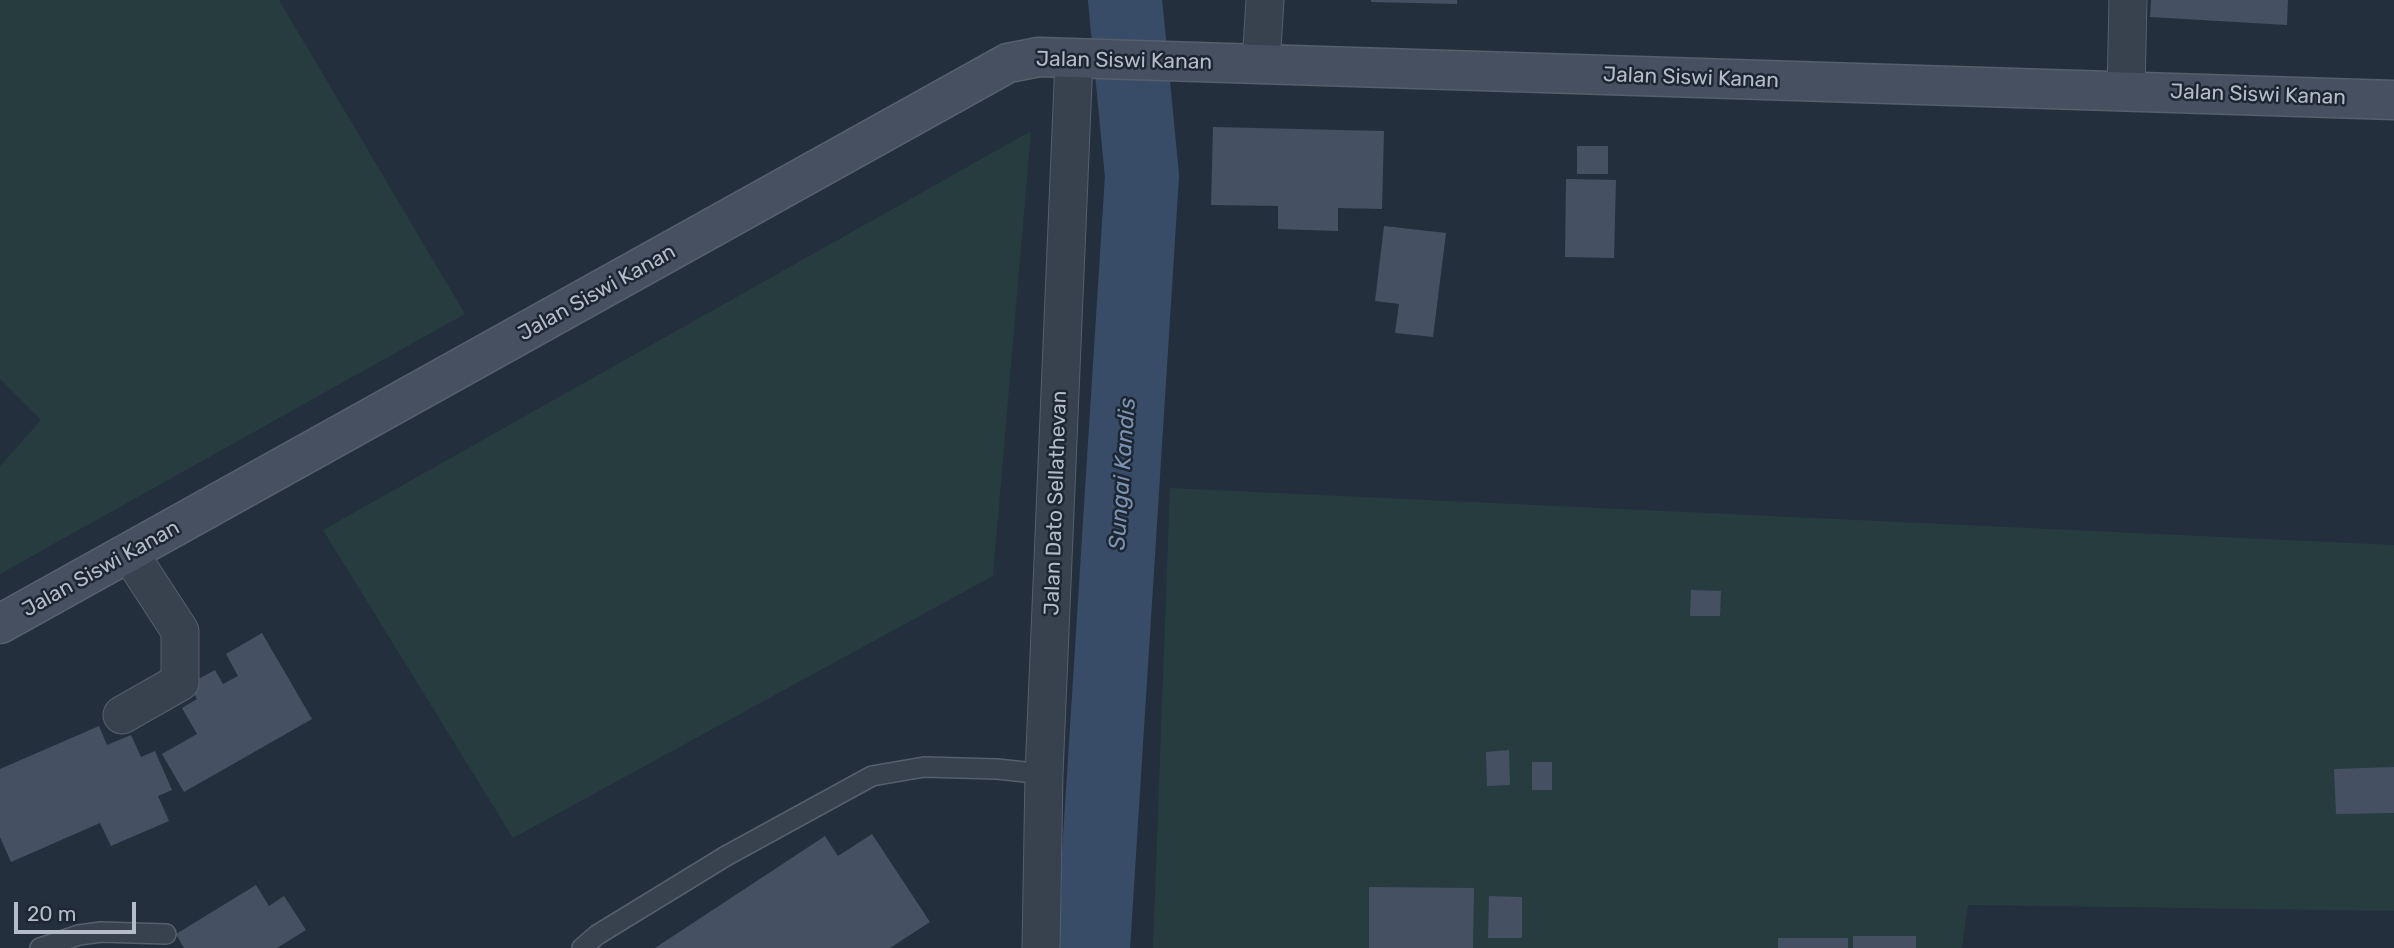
<!DOCTYPE html>
<html>
<head>
<meta charset="utf-8">
<style>
	body { margin:0 }
	#map { position:relative; width:2394px; height:948px; overflow:hidden; background:#242f3e; font-family:Rubik,sans-serif }
	canvas { display:block }
	.scale { position:absolute; left:14px; top:902px; width:122px; height:32px; box-sizing:border-box; border:4px solid #b4bcc9; border-top:0; padding-left:9px; font-size:21px; line-height:24px; white-space:nowrap; color:#b4bcc9; -webkit-text-stroke:5px #1d2633; paint-order:stroke }
</style>
</head>
<body>
<div id="map">
<canvas width="2394" height="948"></canvas>
<div class="scale">20 m</div>
</div>
<script>
const ctx = document.querySelector('canvas').getContext('2d');
ctx.lineJoin = 'round';
function fill(path, color) { ctx.fillStyle = color; ctx.fill(path, 'evenodd'); }
const poly = rows => new Path2D(rows.map(r => 'M' + r).join(''));
function stroke(path, color, width, dash) { ctx.strokeStyle = color; ctx.lineWidth = width; ctx.lineCap = dash ? 'butt' : 'round'; ctx.setLineDash(dash || []); ctx.stroke(path); }
function label(font, color, halo, rows, align = 'center') {
  ctx.font = font + ' Rubik,sans-serif'; ctx.lineWidth = 5; ctx.setLineDash([]); ctx.textBaseline = 'middle'; ctx.strokeStyle = halo; ctx.fillStyle = color; for (const [text, x, y, turn = 0] of rows) {
    ctx.save(); ctx.translate(x, y); ctx.rotate((+turn || 0) * Math.PI / 180); ctx.textAlign = isNaN(turn) ? turn : align; if (halo) ctx.strokeText(text, 0, 0); ctx.fillText(text, 0, 0); ctx.restore();
  }
}
const green = poly([
	[0,0,279,0,465,314,0,574,0,466,41,420,0,379],
	[1031,131,993,576,513,838,323,530],
	[1170,488,2394,545,2394,911,1968,905,1962,948,1153,948]
]);
const river = poly([
	[1093,948,1142,176,1125,0]
]);
const building = poly([
	[1371,0,1457,0,1457,4,1371,2],
	[2151,0,2288,0,2287,25,2150,17],
	[1213,127,1384,131,1382,209,1338,208,1338,231,1278,229,1278,206,1211,205],
	[1577,146,1608,146,1608,174,1577,174],
	[1566,179,1616,180,1614,258,1565,257],
	[1384,226,1446,233,1433,337,1395,333,1399,304,1375,301],
	[1691,590,1721,591,1720,616,1690,616],
	[262,633,312,719,184,792,162,754,197,734,182,708,197,699,189,684,215,670,223,684,238,676,226,654],
	[99,726,107,745,131,735,141,757,155,751,172,790,158,796,169,821,111,846,100,823,11,862,0,837,0,769],
	[1509,750,1510,785,1487,786,1486,752],
	[1532,762,1552,762,1552,790,1532,790],
	[2394,767,2394,813,2336,814,2334,769],
	[872,834,930,922,890,948,655,948,825,836,838,856],
	[256,885,269,906,284,896,306,930,277,948,184,948,176,934],
	[1369,887,1474,888,1473,948,1369,948],
	[1489,896,1522,897,1522,938,1488,938],
	[1853,936,1916,936,1916,948,1853,948],
	[1778,938,1848,938,1848,948,1778,948]
]);
const lane = poly([
	[40,948,79,935,101,932,166,934],
	[582,948,597,935,726,856,872,776,924,767,997,769,1044,774]
]);
const street = poly([
	[1261,64,1265,0],
	[2126,91,2128,0],
	[122,715,180,682,180,631,130,554],
	[1041,948,1044,774,1074,59]
]);
const secondary = poly([
	[0,624,1008,63,1039,57,2394,100]
]);
const streetNames = [
	["Jalan Siswi Kanan",1124,61,1],
	["Jalan Siswi Kanan",1691,78,2],
	["Jalan Siswi Kanan",2258,95,2],
	["Jalan Siswi Kanan",597,293,-29],
	["Jalan Dato Sellathevan",1056,503,-88],
	["Jalan Siswi Kanan",101,569,-29]
];
const waterNames = [
	["Sungai Kandis",1123,474,-86]
];
fill(green, '#263c3f');
stroke(river, '#394c67', 74);
fill(building, '#455162');
stroke(lane, '#565f6c', 22);
stroke(street, '#565f6c', 39);
stroke(secondary, '#565f6c', 41);
stroke(lane, '#38414e', 19);
stroke(street, '#38414e', 37);
stroke(secondary, '#465061', 38);
label('21px', '#b4bcc9', '#1d2633', streetNames);
label('italic 23px', '#7c92b1', '#1d2633', waterNames);
</script>
</body>
</html>
